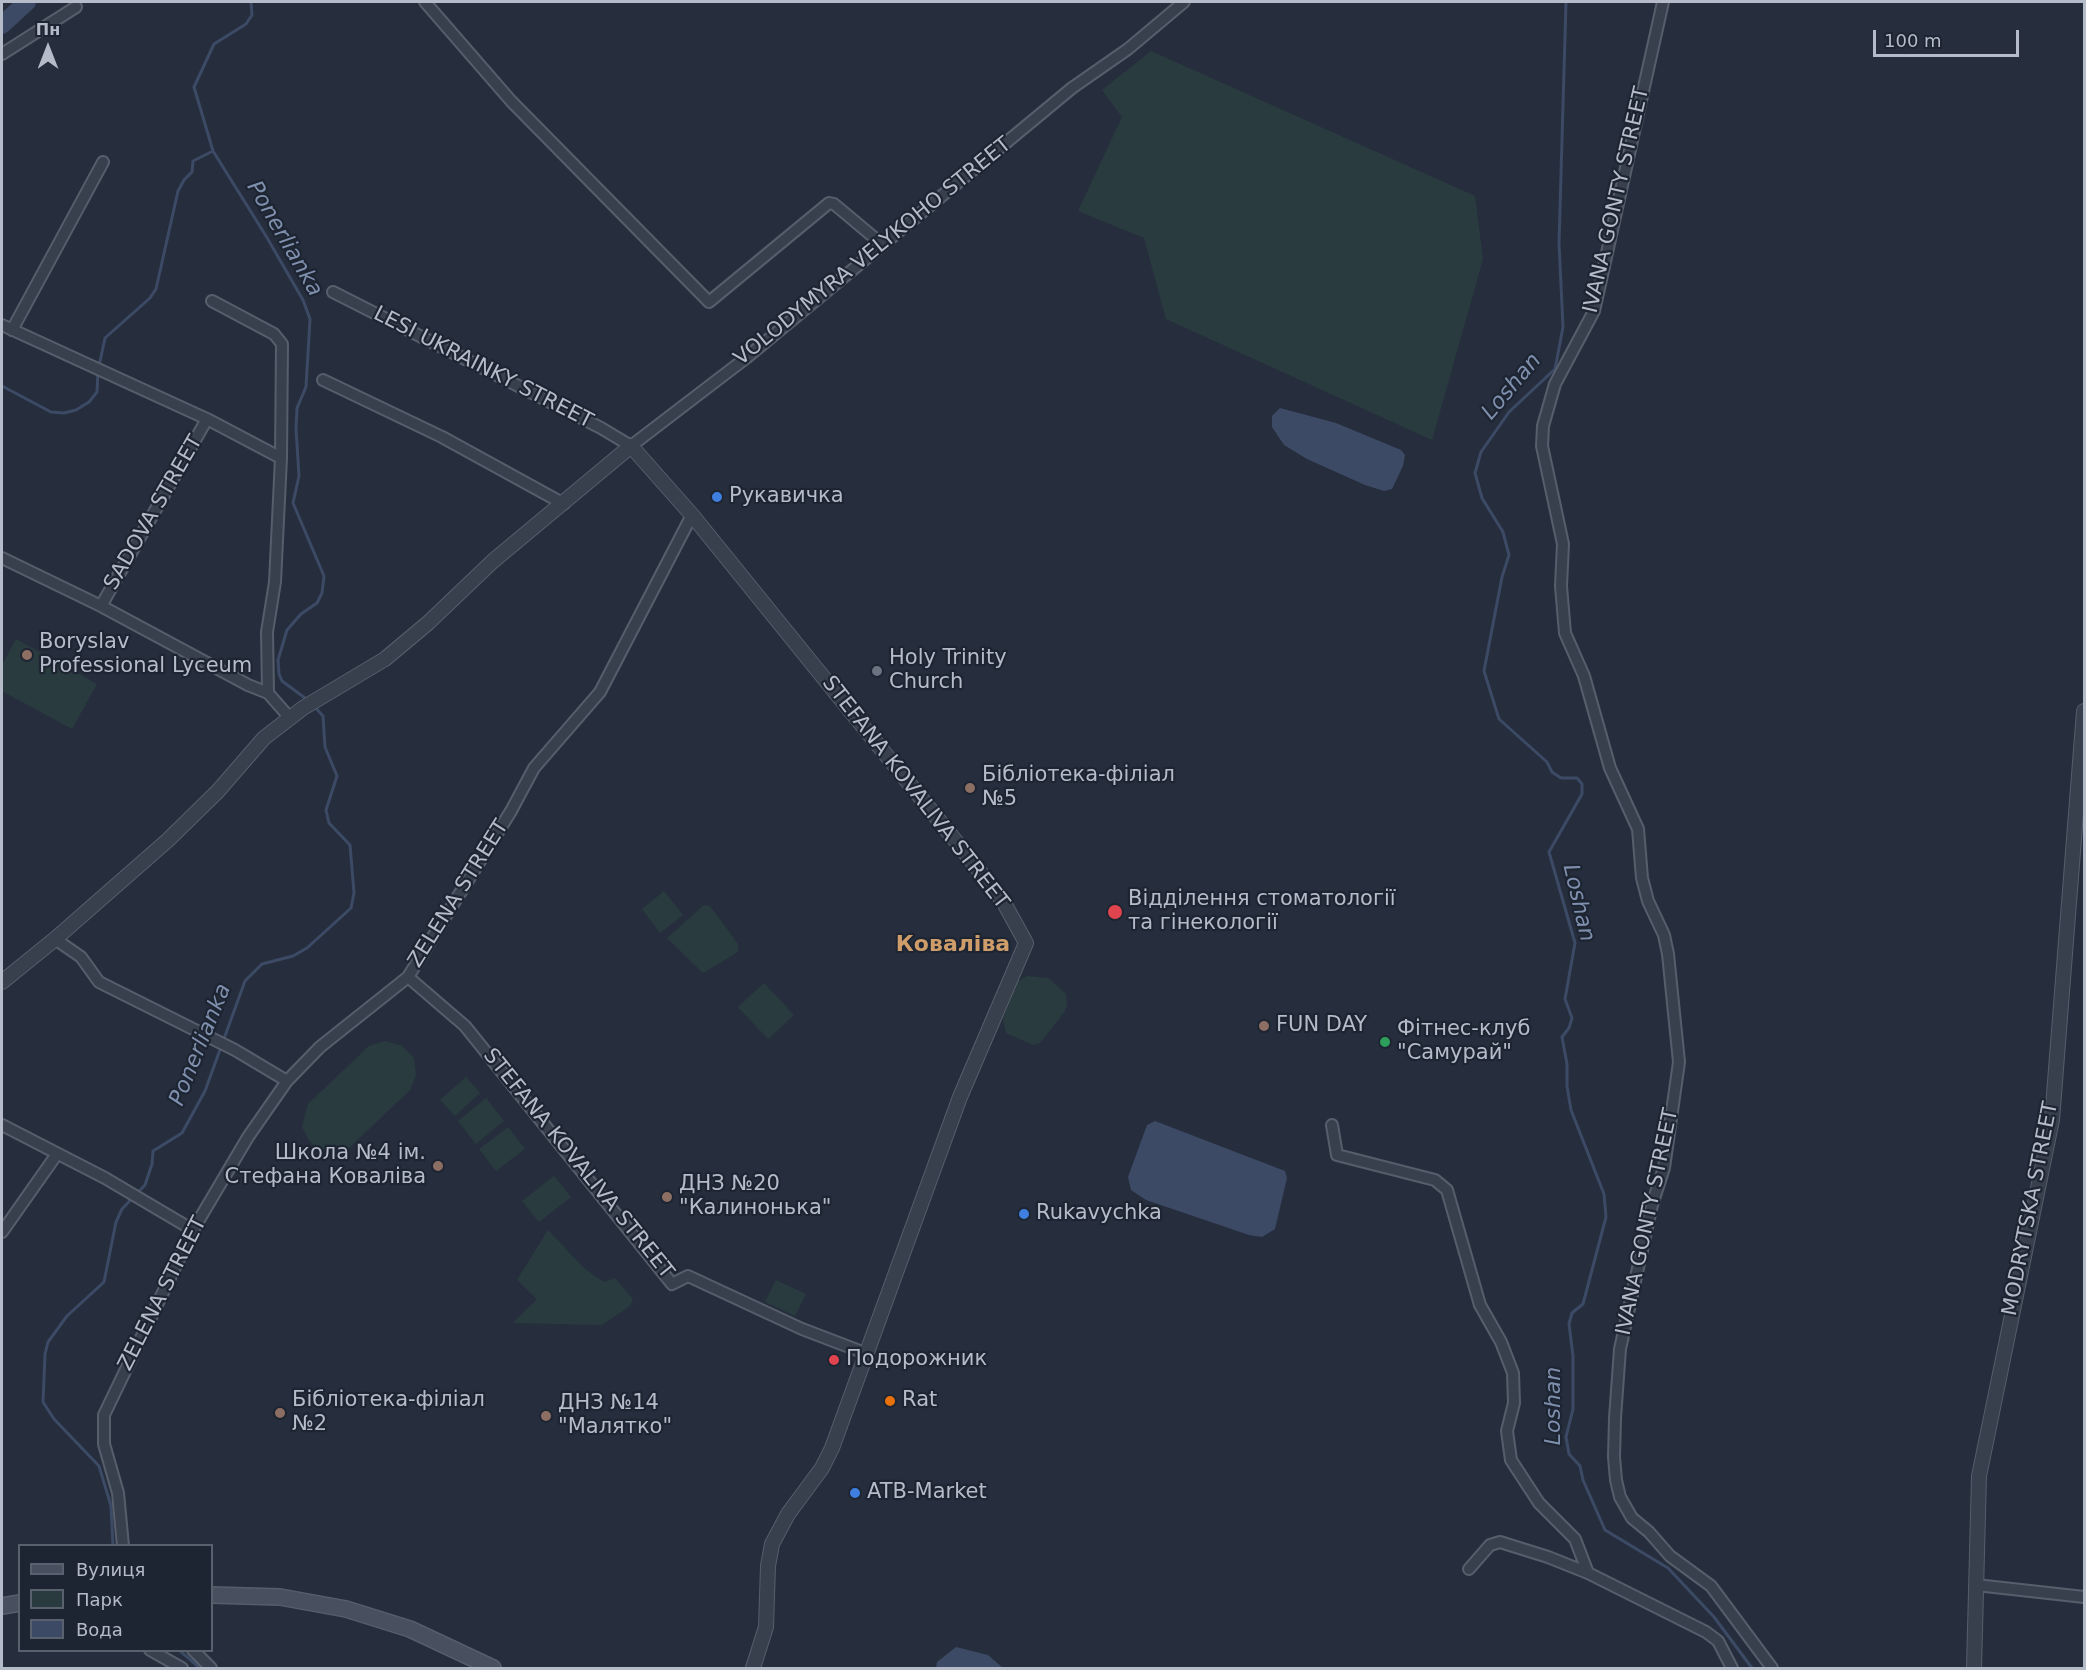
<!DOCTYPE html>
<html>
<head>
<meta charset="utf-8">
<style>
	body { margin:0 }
	#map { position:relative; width:2086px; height:1670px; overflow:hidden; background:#262e3d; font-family:"DejaVu Sans",sans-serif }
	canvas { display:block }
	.frame { position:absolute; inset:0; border:3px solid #b5bbc8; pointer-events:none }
	.legend { position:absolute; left:18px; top:1544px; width:195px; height:108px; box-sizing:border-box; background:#1e2532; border:2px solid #5a616e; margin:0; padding:8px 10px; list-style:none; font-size:18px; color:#b5bbc8 }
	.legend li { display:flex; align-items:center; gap:12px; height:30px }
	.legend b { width:30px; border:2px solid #5a616e }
	.north { position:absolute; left:18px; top:18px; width:60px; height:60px; -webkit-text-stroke:4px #1e2532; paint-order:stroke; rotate:0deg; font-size:16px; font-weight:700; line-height:24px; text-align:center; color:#b5bbc8 }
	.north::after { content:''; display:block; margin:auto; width:21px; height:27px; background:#b5bbc8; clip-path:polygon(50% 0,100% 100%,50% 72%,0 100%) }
	.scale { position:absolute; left:1873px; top:30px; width:146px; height:27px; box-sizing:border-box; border:3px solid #b5bbc8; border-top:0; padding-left:8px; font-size:18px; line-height:21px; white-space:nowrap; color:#b5bbc8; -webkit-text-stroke:4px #1e2532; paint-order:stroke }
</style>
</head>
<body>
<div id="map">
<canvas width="2086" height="1670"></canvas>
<div class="frame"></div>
<ul class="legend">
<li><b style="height:8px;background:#484f5f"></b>Вулиця</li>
<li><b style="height:16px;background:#293b3f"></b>Парк</li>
<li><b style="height:16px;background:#3c4a65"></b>Вода</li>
</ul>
<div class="north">Пн</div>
<div class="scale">100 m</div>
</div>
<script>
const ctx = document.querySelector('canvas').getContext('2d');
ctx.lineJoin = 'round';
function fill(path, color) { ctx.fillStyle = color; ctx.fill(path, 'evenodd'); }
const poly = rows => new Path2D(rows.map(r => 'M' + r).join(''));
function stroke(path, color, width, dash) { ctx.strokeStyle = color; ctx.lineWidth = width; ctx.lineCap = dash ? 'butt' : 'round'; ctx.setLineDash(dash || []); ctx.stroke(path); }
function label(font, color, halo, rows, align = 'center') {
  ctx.font = font + ' "DejaVu Sans",sans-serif'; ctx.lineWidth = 4.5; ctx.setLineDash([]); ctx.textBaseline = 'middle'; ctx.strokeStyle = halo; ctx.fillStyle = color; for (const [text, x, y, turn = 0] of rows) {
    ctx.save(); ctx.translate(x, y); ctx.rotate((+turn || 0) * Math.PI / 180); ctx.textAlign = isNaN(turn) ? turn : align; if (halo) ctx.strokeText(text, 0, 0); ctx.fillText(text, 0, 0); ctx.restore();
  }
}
const green = poly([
	[1151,51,1475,196,1483,259,1432,440,1166,319,1144,238,1078,211,1122,117,1102,90],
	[16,639,97,684,72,729,2,691,2,665],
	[664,891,683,915,660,933,642,909],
	[704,905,710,906,738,944,738,952,703,973,667,938],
	[1027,976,1048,978,1066,994,1067,1004,1065,1011,1040,1043,1033,1045,1006,1033,1003,1019,1017,982],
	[764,983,794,1015,768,1039,738,1007],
	[385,1041,402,1046,414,1058,416,1075,410,1090,349,1148,333,1152,317,1148,310,1142,302,1127,308,1104,369,1046],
	[466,1077,480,1093,455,1116,440,1100],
	[486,1098,504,1121,476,1144,458,1121],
	[508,1127,525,1149,496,1171,479,1149],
	[554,1176,571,1197,539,1222,522,1201],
	[548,1230,584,1268,596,1277,605,1282,615,1278,633,1299,630,1306,602,1325,513,1323,537,1299,517,1280],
	[776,1280,806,1294,795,1316,765,1302]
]);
const water = poly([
	[1280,408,1336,423,1401,450,1405,455,1403,466,1392,489,1384,491,1365,485,1307,459,1284,445,1272,427,1272,416],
	[1155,1121,1285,1171,1287,1178,1275,1229,1262,1237,1249,1235,1146,1200,1131,1190,1128,1177,1147,1125],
	[956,1647,988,1655,1003,1668,936,1668,937,1662]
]);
const stream = poly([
	[251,2,252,15,246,24,214,44,194,87,213,151,266,236,303,300,310,319,306,387,297,408,296,429,299,476,293,503,324,576,322,593,317,603,301,614,287,630,278,660,279,674,282,681,309,701],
	[1566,2,1559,243,1563,327,1555,369,1509,412,1481,452,1475,473,1482,498,1503,532,1509,555,1502,577,1484,671,1499,719,1547,762,1552,772,1561,778,1577,778,1582,784,1582,794,1549,852,1575,943,1565,999,1572,1018,1569,1028,1562,1037,1567,1064,1567,1086,1571,1110,1604,1194,1606,1217,1583,1304,1572,1313,1569,1324,1573,1356,1573,1409,1566,1437,1569,1454,1580,1466,1583,1480,1605,1530,1668,1568,1714,1617,1752,1668],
	[2,386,51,412,64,413,76,410,89,402,97,392,98,371,105,338,150,298,156,289,178,191,184,180,192,172,193,161,213,151],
	[113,1546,111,1506,99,1466,54,1419,43,1402,45,1354,48,1342,67,1316,104,1282,116,1222,122,1209,145,1185,152,1164,153,1151,182,1133,205,1091,245,981,262,964,293,956,307,948,351,908,354,893,350,845,329,823,326,810,337,776,325,747,323,716,313,705],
	[179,1650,200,1668]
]);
const river = poly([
	[2,25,27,2]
]);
const minor = poly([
	[425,2,511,101,709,302,829,203,834,204,883,245],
	[1663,2,1594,311,1555,384,1543,426,1542,446,1563,544,1561,586,1565,633,1584,676,1610,768,1638,829,1642,878,1648,901,1664,935,1668,954,1679,1062,1664,1168,1652,1205,1620,1349,1615,1418,1614,1457,1616,1480,1620,1497,1632,1518,1649,1532,1670,1556,1711,1586,1772,1668],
	[2,54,76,7],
	[333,292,601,428,631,446,746,358,1072,88,1128,49,1184,2],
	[212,301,274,334,282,344,281,458,275,582,267,632,268,693],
	[2,325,207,419,281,458],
	[12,330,103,162],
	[323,380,442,437,564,504],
	[2,558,101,606,248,685,268,693,290,718],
	[101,606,207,419],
	[55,939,81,957,99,982,235,1050,287,1081],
	[408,977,465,1026,672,1284,688,1276,802,1329,865,1353],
	[2,1125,105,1178,193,1230],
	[1332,1125,1337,1155,1435,1180,1447,1190,1480,1305,1501,1342,1513,1373,1514,1403,1507,1431,1511,1460,1539,1503,1575,1539,1588,1573],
	[2,1232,57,1154],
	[123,1546,118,1493,104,1444,104,1415,193,1230,248,1137,287,1081,320,1047,408,977,511,811,534,768,600,692,692,515],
	[1469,1569,1490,1545,1500,1542,1548,1557,1588,1573,1706,1632,1718,1641,1732,1668],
	[1976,1585,2084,1597],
	[150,1650,182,1668],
	[193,1650,211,1668]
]);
const tertiary = poly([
	[2,982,55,939,168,840,218,791,264,738,303,708,385,659,428,623,493,561,631,446,692,515,967,855,1003,901,1026,943,960,1097,832,1448,822,1468,788,1514,772,1544,768,1566,766,1627,753,1668],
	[1974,1668,1979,1476,2052,1120,2084,711]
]);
const secondary = poly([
	[212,1595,280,1597,346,1609,410,1629,493,1668],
	[2,1606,20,1603]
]);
const markers = [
	[717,497,6,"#3f7fe0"],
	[27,655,6,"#8d6e63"],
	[877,671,6,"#6b7280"],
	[970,788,6,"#8d6e63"],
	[1115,912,8,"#e0444e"],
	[1264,1026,6,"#8d6e63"],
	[1385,1042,6,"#2e9e5b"],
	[438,1166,6,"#8d6e63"],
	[667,1197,6,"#8d6e63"],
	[1024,1214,6,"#3f7fe0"],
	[834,1360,6,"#e0444e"],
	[890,1401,6,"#e8710a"],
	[280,1413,6,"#8d6e63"],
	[546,1416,6,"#8d6e63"],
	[855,1493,6,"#3f7fe0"]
];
const streetNames = [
	["IVANA GONTY STREET",1617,200,-77],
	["VOLODYMYRA VELYKOHO STREET",873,252,-39],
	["LESI UKRAINKY STREET",483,368,27],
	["SADOVA STREET",154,513,-60],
	["STEFANA KOVALIVA STREET",915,793,52],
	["ZELENA STREET",459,894,-58],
	["STEFANA KOVALIVA STREET",578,1164,51],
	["MODRYTSKA STREET",2031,1209,-79],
	["IVANA GONTY STREET",1648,1222,-78],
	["ZELENA STREET",163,1294,-63]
];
const poiNames = [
	["Рукавичка",729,497],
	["Boryslav",39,643],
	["Professional Lyceum",39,667],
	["Holy Trinity",889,659],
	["Church",889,683],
	["Бібліотека-філіал",982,776],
	["№5",982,800],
	["Відділення стоматології",1128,900],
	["та гінекології",1128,924],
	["FUN DAY",1276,1026],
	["Фітнес-клуб",1397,1030],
	["\"Самурай\"",1397,1054],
	["Школа №4 ім.",426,1154,"right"],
	["Стефана Коваліва",426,1178,"right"],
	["ДНЗ №20",679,1185],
	["\"Калинонька\"",679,1209],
	["Rukavychka",1036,1214],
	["Подорожник",846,1360],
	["Бібліотека-філіал",292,1401],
	["№2",292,1425],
	["Rat",902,1401],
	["ДНЗ №14",558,1404],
	["\"Малятко\"",558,1428],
	["ATB-Market",867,1493]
];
const waterNames = [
	["Ponerlianka",284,239,60],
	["Loshan",1512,387,-50],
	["Loshan",1578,903,77],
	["Ponerlianka",201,1045,-68],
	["Loshan",1554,1406,-90]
];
const neighbourhoodNames = [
	["Коваліва",953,945]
];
fill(green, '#293b3f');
fill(water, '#3c4a65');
stroke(stream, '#3c4a65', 3);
stroke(river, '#3c4a65', 18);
stroke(minor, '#575e6b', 14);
stroke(tertiary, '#575e6b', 16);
stroke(secondary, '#575e6b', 18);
stroke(minor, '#39404d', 10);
stroke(tertiary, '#39404d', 14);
stroke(secondary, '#484f5f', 15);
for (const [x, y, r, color] of markers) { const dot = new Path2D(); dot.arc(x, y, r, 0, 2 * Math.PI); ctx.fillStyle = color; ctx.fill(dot); stroke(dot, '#1e2532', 2); }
label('21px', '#b5bbc8', '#1e2532', streetNames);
label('21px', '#b5bbc8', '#1e2532', poiNames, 'left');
label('italic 22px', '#7f8fae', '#1e2532', waterNames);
label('bold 22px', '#ce9d6a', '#1e2532', neighbourhoodNames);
</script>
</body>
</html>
